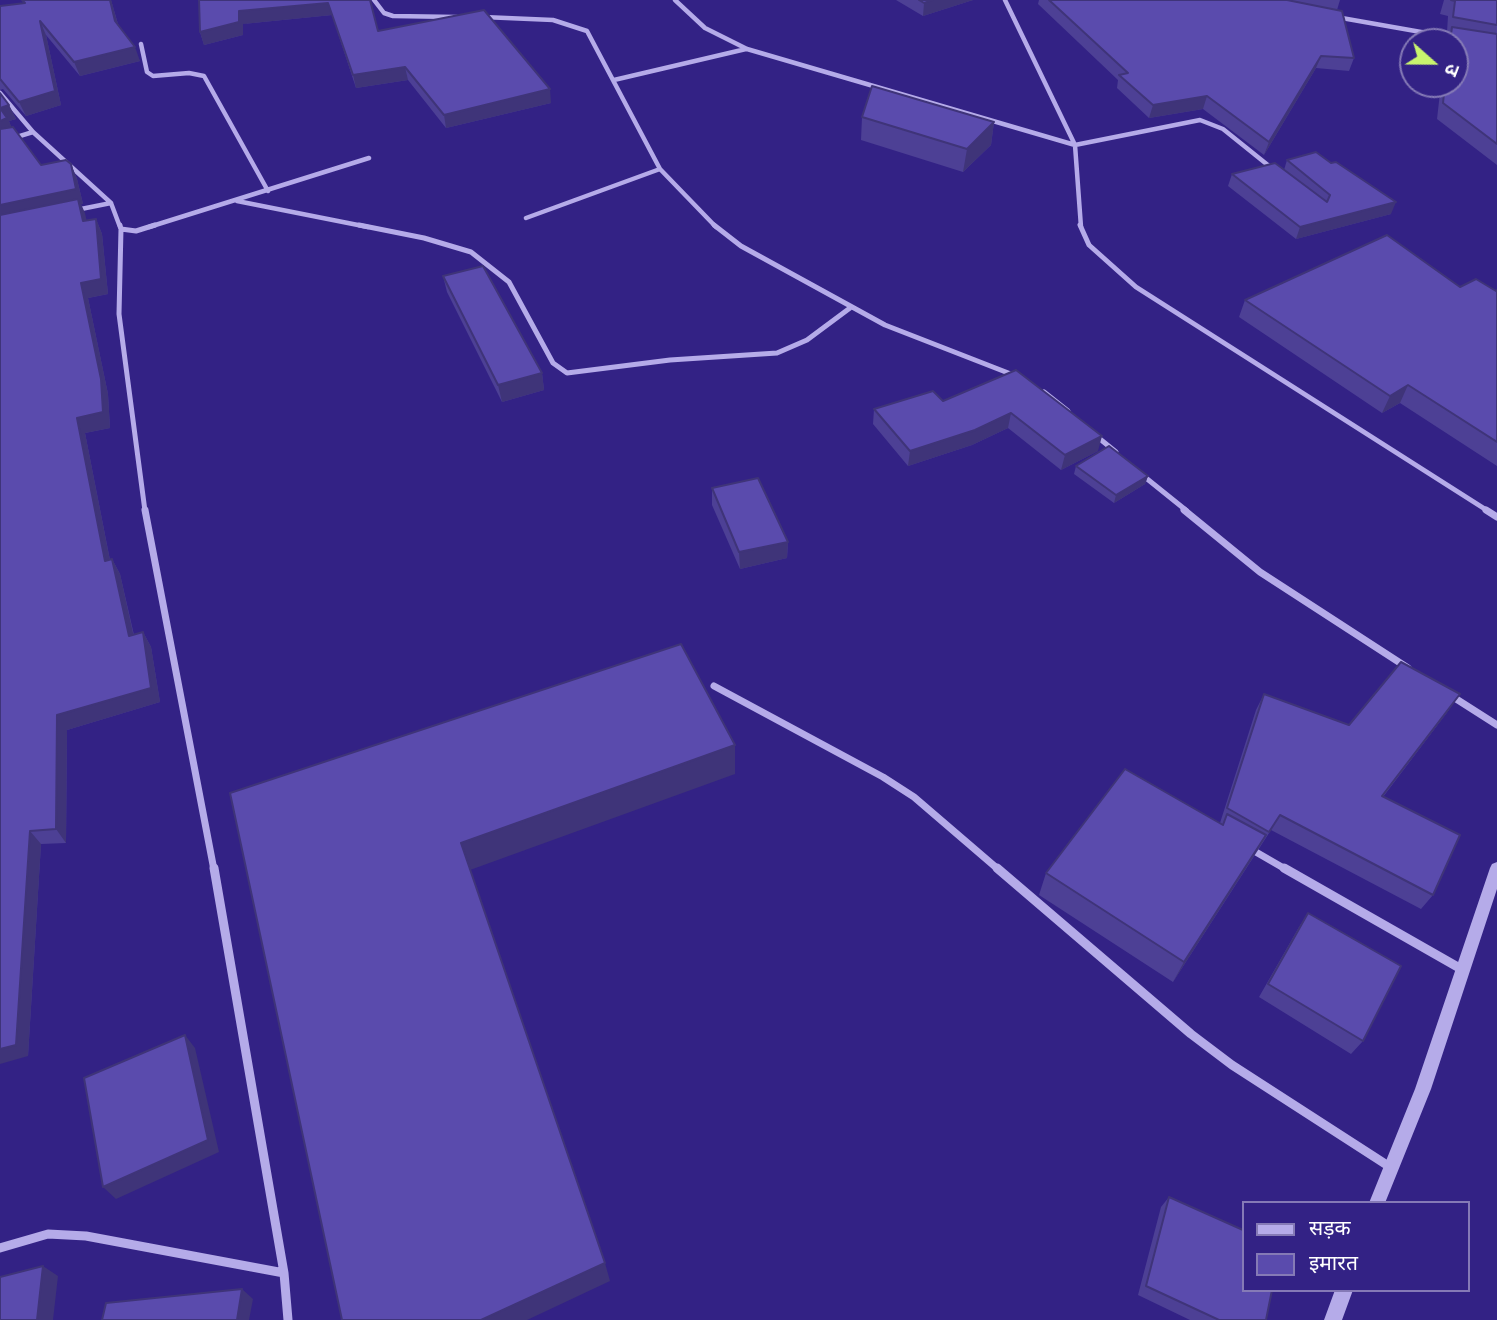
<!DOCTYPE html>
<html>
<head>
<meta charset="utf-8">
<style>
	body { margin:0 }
	#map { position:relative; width:1497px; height:1320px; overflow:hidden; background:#332285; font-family:Inter,"Noto Sans Devanagari",sans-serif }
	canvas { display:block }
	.legend { position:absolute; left:1242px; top:1201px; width:228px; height:91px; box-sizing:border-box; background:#332285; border:2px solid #857ab6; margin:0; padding:9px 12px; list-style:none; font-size:21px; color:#fff }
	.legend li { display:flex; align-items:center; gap:14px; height:35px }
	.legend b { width:35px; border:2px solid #857ab6 }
	.north { position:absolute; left:1399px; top:28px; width:70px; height:70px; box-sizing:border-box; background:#332285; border:2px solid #857ab6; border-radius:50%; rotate:111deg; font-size:19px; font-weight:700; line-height:28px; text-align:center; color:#fff }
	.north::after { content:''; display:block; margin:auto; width:24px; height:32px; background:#c9f46e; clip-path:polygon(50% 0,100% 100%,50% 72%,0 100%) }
</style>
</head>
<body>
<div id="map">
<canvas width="1497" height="1320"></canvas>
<ul class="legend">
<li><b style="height:9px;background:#b5abe9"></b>सड़क</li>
<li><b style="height:19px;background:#5a4bad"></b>इमारत</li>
</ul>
<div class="north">उ</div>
</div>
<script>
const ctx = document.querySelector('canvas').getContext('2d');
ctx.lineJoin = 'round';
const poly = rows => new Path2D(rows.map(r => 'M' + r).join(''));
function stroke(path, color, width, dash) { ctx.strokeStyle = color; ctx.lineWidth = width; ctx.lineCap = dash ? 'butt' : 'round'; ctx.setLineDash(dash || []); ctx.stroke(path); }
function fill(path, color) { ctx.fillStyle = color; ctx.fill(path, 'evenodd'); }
const minorFar3 = poly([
	[374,0,384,13,393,16,457,17],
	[675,0,705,28,747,49,1075,145,1200,120,1223,129,1274,170],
	[1005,0,1075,145,1081,227],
	[483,17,553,20,587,31,660,169],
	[1336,17,1455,38],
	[141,44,147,72,153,76,189,73,204,76,268,191],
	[614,80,746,49],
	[0,93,33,132,111,203],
	[0,142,33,132],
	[237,201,368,227],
	[76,210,111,203,120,227],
	[526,218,660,169,716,227],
	[149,227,369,158]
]);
const minorFar2 = poly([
	[120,225,121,229,136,231,155,225],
	[359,225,424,238,471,252,509,282,553,363,567,373,670,360,777,353,807,340,850,308],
	[714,225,741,246,885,325,1016,376],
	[1080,225,1089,245,1136,287,1488,511],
	[121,229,119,314,145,511],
	[1044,392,1068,411],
	[1095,435,1116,452],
	[1141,474,1187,511]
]);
const minorFar1 = poly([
	[145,510,214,870],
	[1184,510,1260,572,1408,668],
	[1486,510,1497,517],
	[714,686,883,777,914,797,999,870],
	[1450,695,1497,725],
	[1249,848,1287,870]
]);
const minor = poly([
	[214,868,284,1273,288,1320],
	[997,868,1191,1034,1232,1065,1390,1167],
	[1284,868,1463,970],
	[0,1248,48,1234,86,1236,284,1273]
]);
const tertiary = poly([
	[1497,862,1497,889,1431,1089,1385,1203,1369,1203,1415,1089,1490,868,1492,864,1497,862],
	[1335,1290,1353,1290,1342,1320,1324,1320,1335,1290]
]);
const wall = poly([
	[22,0,111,0,118,24,140,61,80,76,46,35,61,105,26,116,3,89,0,90,0,6,23,3],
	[370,0,378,31,551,103,446,128,408,80,356,88,332,15,243,24,243,35,204,45,200,32],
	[896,0,973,0,923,16],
	[1039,0,1340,0,1337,10,1354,58,1349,71,1316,68,1264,155,1203,109,1149,118,1117,88,1118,80,1038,4],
	[1444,0,1497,0,1497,165,1437,119,1441,84,1455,84,1455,42,1445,42,1449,33,1447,32,1448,16,1440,14],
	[0,93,9,105,16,119,9,121,11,127,41,165,71,164,77,179,83,204,81,204,86,221,96,219,102,234,108,294,88,298,108,394,110,428,85,433,110,560,112,559,120,574,134,635,143,632,151,647,160,702,67,730,66,843,41,844,28,1056],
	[862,117,994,122,991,145,963,172,861,140],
	[1287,160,1391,214,1296,239,1228,186,1232,174,1284,170],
	[443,276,542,373,544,390,502,402,447,292],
	[1460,287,1497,290,1497,466,1400,403,1382,413,1239,317,1245,300],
	[1016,370,1098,451,1061,470,1008,428,972,445,908,466,873,424,874,409,943,401],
	[1076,466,1148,476,1145,484,1114,503,1074,474],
	[712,488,788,542,787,558,740,569,712,505],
	[1264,694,1349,725,1449,710,1383,797,1433,895,1421,909,1271,830,1173,982,1039,895,1046,873,1220,823,1256,710],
	[1308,913,1363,1041,1351,1054,1259,997,1299,927],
	[1169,1197,1266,1320,1190,1320,1138,1295,1161,1207]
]);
const shadedWall = poly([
	[110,0,111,0,121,35,115,21],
	[933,0,973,0,923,16,924,3],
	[328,3,332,15,243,24,243,35,204,45,200,32,239,11],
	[40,21,46,35,61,105,26,116,19,102],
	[135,47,140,61,80,76,74,62],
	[1321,56,1316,68,1264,155,1269,142],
	[405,67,408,80,356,88,353,75],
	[550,89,551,103,446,128,444,115],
	[1207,96,1203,109,1149,118,1153,105],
	[9,105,16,119,9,121,14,133,0,137,0,108],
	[994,122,991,145,963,172,967,149],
	[71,164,77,179,83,204,81,204,85,213,90,236,0,221,0,205],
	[1396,202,1391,214,1296,239,1300,227],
	[96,219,102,234,108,294,88,298,108,394,110,428,85,433,113,576,105,561,77,418,81,283],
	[542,373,544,390,502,402,498,385],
	[1408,385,1400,403,1382,413,1390,396],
	[1011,413,1008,428,972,445,908,466,910,451],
	[1102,436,1098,451,1061,470,1065,455],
	[1148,476,1145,484,1114,503,1116,495],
	[788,542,787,558,740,569,739,552],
	[112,559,120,574,137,651,129,636],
	[143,632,151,647,160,702,67,730,66,843,56,829,57,715],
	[1460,694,1449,710,1371,811,1382,796],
	[735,745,735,774,470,870,461,843],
	[30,831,41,844,28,1056,0,1064,0,1049],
	[1266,835,1253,857,1173,982,1184,962],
	[185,1035,195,1048,219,1152,116,1199,103,1187],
	[605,1263,610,1281,527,1320,481,1320],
	[43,1266,58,1276,53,1320,37,1320],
	[242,1289,253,1299,249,1320,237,1320]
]);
const building = poly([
	[22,0,110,0,115,21,135,47,74,62,40,21,55,91,19,102,0,79,0,6,25,3,22,0],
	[199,0,370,0,378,31,484,10,550,89,444,115,405,67,353,75,328,3,239,11,239,22,200,32,199,0],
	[919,0,933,0,924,3,919,0],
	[1049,0,1287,0,1342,11,1354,58,1321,56,1269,142,1207,96,1153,105,1119,75,1128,73,1049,0],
	[1451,0,1497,0,1497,25,1453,17,1455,1,1451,0],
	[1452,27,1497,34,1497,144,1443,103,1445,84,1455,84,1455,42,1450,42,1452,27],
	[872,86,994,122,967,149,862,117,872,86],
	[0,93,9,105,0,108,0,93],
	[0,108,7,118,0,121,0,108],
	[13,127,41,165,66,160,71,164,76,189,0,205,0,129,13,127],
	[1316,152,1331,163,1336,162,1396,202,1300,227,1232,174,1275,163,1327,202,1330,195,1287,160,1316,152],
	[78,199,83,221,96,219,101,279,81,283,101,379,103,412,77,418,105,561,112,559,129,636,143,632,151,688,57,715,56,829,30,831,16,1045,0,1049,0,215,78,199],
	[1387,235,1460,287,1476,279,1496,291,1497,290,1497,442,1408,385,1390,396,1245,300,1387,235],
	[483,266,542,373,498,385,443,276,483,266],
	[1016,370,1102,436,1065,455,1011,413,975,430,910,451,874,409,933,391,943,401,1016,370],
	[1109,446,1148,476,1116,495,1076,466,1109,446],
	[758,478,788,542,739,552,712,488,758,478],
	[681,644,735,745,461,843,605,1263,481,1320,342,1320,230,793,681,644],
	[1401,662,1460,694,1382,796,1460,835,1433,895,1280,815,1269,832,1227,808,1264,694,1349,725,1401,662],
	[1125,769,1223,825,1227,814,1266,835,1184,962,1046,873,1125,769],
	[1308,913,1401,966,1363,1041,1268,984,1308,913],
	[185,1035,208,1140,103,1187,84,1078,185,1035],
	[1169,1197,1243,1230,1243,1290,1272,1290,1266,1320,1219,1320,1146,1286,1169,1197],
	[43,1266,37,1320,0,1320,0,1277,43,1266],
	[242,1289,237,1320,102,1320,106,1303,242,1289]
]);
stroke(minorFar3, '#b5abe9', 4.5);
stroke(minorFar2, '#b5abe9', 5);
stroke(minorFar1, '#b5abe9', 7);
stroke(minor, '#b5abe9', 9);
fill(tertiary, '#b5abe9');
fill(wall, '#4d4095');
fill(shadedWall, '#3f3479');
fill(building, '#5a4bad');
stroke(building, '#3f3479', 2);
</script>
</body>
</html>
